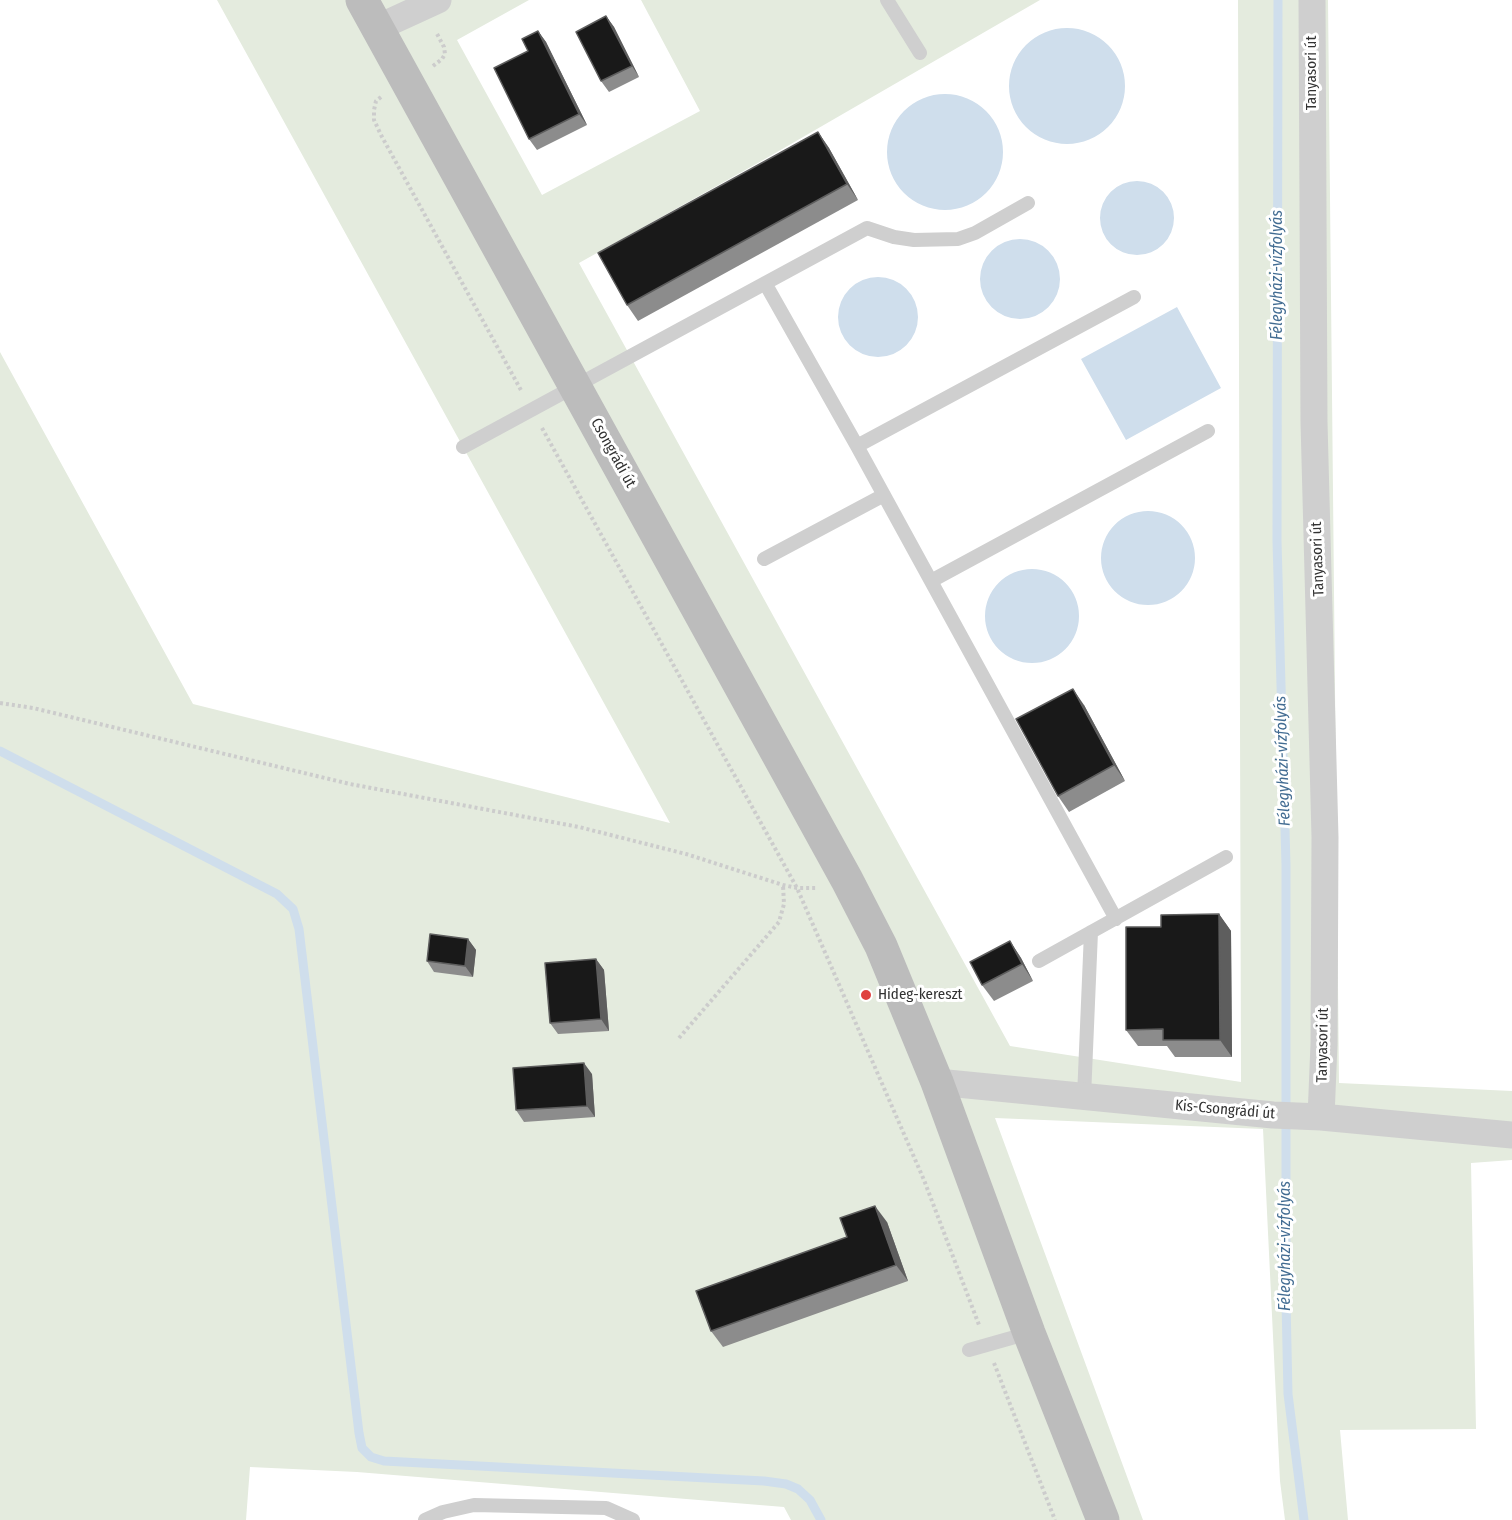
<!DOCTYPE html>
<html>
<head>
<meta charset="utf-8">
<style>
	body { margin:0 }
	canvas { display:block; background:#fff }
</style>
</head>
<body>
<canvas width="1512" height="1520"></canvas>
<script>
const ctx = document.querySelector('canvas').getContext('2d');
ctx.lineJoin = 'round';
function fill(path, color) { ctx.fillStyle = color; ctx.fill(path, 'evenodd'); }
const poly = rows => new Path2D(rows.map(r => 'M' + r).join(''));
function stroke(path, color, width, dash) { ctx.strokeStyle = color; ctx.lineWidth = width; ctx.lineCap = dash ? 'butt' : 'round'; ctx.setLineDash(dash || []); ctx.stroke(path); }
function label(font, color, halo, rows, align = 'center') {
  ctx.font = font + ' "Fira Sans Condensed",sans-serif'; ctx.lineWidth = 6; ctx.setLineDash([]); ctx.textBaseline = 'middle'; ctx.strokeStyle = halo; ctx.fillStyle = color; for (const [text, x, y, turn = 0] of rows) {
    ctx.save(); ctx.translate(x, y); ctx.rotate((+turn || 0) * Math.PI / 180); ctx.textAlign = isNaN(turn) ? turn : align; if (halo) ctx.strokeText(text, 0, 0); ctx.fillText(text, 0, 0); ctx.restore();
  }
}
const green = poly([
	[217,0,529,0,457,40,542,195,700,111,641,0,1040,0,765,159,579,263,1010,1046,1241,1082,1238,0,1328,0,1339,1083,1512,1091,1512,1160,1471,1163,1476,1429,1340,1430,1348,1520,1285,1520,1280,1481,1263,1129,995,1118,1143,1520,791,1520,784,1507,357,1472,250,1467,246,1520,0,1520,0,352,193,704,670,823]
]);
const water = poly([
	'1009 86a58 58 0 1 1 116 0a58 58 0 1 1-116 0Z',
	'887 152a58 58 0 1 1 116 0a58 58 0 1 1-116 0Z',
	'1100 218a37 37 0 1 1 74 0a37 37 0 1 1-74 0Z',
	'980 279a40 40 0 1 1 80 0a40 40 0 1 1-80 0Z',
	'838 317a40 40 0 1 1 80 0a40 40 0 1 1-80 0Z',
	[1177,307,1221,388,1126,440,1081,359],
	'1101 558a47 47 0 1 1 94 0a47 47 0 1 1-94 0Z',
	'985 616a47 47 0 1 1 94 0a47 47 0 1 1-94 0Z'
]);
const stream = poly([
	[1278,0,1277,541,1286,865,1286,1301,1288,1394,1304,1520],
	[0,751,277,894,293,909,299,929,359,1433,362,1448,371,1457,384,1461,764,1481,786,1484,798,1489,810,1500,821,1520]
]);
const path = poly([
	[433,66,442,59,445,54,444,47,436,32],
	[381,97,376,101,374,110,374,120,381,135,522,392],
	[542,428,797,888,924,1180,979,1325],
	[0,703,33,708,350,784,579,827,686,854,783,885,797,888,817,888],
	[679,1038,779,922,784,904,783,885],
	[994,1363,1055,1520]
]);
const service = poly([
	[887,0,920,53],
	[765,283,857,446,1116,919],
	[857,446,1134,297],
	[463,447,867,228,894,237,914,240,958,239,975,233,1028,203],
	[764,559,884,495],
	[931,581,1208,431],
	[1039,961,1226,857],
	[1084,1097,1091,932],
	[969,1350,1029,1333],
	[425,1520,443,1512,474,1505,606,1508,633,1520]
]);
const minor = poly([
	[1312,0,1314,422,1325,837,1324,1044,1321,1117],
	[377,28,438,0],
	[937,1082,1273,1115,1321,1117,1512,1135]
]);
const secondary = poly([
	[362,0,847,880,881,946,937,1082,1029,1333,1103,1520]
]);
const wall = poly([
	[606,16,614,27,639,77,609,92,601,81],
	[538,31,546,42,587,125,537,150,529,139,528,51],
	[818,132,829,148,858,200,638,321,627,305],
	[1084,705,1125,781,1069,812,1058,796],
	[1219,914,1231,931,1232,1057,1175,1057,1167,1046,1138,1046,1126,1030,1161,927],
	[468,939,476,950,473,977,434,972,427,961],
	[1010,941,1021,958,1033,981,994,1001,982,985],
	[596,959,604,970,609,1031,558,1034,550,1023],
	[592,1074,595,1117,524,1122,516,1110],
	[887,1222,908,1281,723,1347,711,1331,847,1237]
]);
const shadedWall = poly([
	[606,16,614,27,639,77,632,66],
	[538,31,546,42,587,125,579,114],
	[818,132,829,148,858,200,847,184],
	[1073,689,1084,705,1125,781,1114,765],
	[1219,914,1231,931,1232,1057,1220,1040],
	[468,939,476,950,473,977,465,966],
	[1010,941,1021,958,1033,981,1022,964],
	[596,959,604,970,609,1031,601,1019],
	[584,1063,592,1074,595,1117,587,1106],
	[875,1206,887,1222,908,1281,896,1265]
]);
const building = poly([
	[606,16,632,66,601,81,576,32,606,16],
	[538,31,579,114,529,139,494,68,528,51,522,39,538,31],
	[818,132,847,184,627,305,598,253,818,132],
	[1073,689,1114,765,1058,796,1016,719,1073,689],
	[1219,914,1220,1040,1163,1040,1163,1029,1126,1030,1126,927,1161,927,1161,915,1219,914],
	[430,934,468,939,465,966,427,961,430,934],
	[1010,941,1022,964,982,985,970,962,1010,941],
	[596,959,601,1019,550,1023,545,963,596,959],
	[584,1063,587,1106,516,1110,513,1068,584,1063],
	[875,1206,896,1265,711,1331,696,1291,847,1237,840,1218,875,1206]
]);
const markers = [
	[866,995,6,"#df413e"]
];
const streetNames = [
	["Tanyasori út",1312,73,-90],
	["Csongrádi út",613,453,61],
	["Tanyasori út",1318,559,-92],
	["Tanyasori út",1323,1045,-89],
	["Kis-Csongrádi út",1225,1110,5]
];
const poiNames = [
	["Hideg-kereszt",878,995]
];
const waterNames = [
	["Félegyházi-vízfolyás",1278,275,-90],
	["Félegyházi-vízfolyás",1283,761,-92],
	["Félegyházi-vízfolyás",1286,1246,-90]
];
fill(green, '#e4ebde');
fill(water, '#cfdeec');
stroke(stream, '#cfdeec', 9);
stroke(path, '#ccc', 4, [3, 3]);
stroke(service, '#cfcfcf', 14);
stroke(minor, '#cfcfcf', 27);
stroke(secondary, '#bcbcbc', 33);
fill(wall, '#8c8c8c');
fill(shadedWall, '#5e5e5e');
fill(building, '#191919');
stroke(building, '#5e5e5e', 1.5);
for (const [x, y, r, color] of markers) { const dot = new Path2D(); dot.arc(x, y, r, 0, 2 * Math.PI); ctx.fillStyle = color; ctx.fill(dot); stroke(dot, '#fff', 2); }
label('15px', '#323232', '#fff', streetNames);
label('15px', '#323232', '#fff', poiNames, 'left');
label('italic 16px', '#426c92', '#fff', waterNames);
</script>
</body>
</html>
